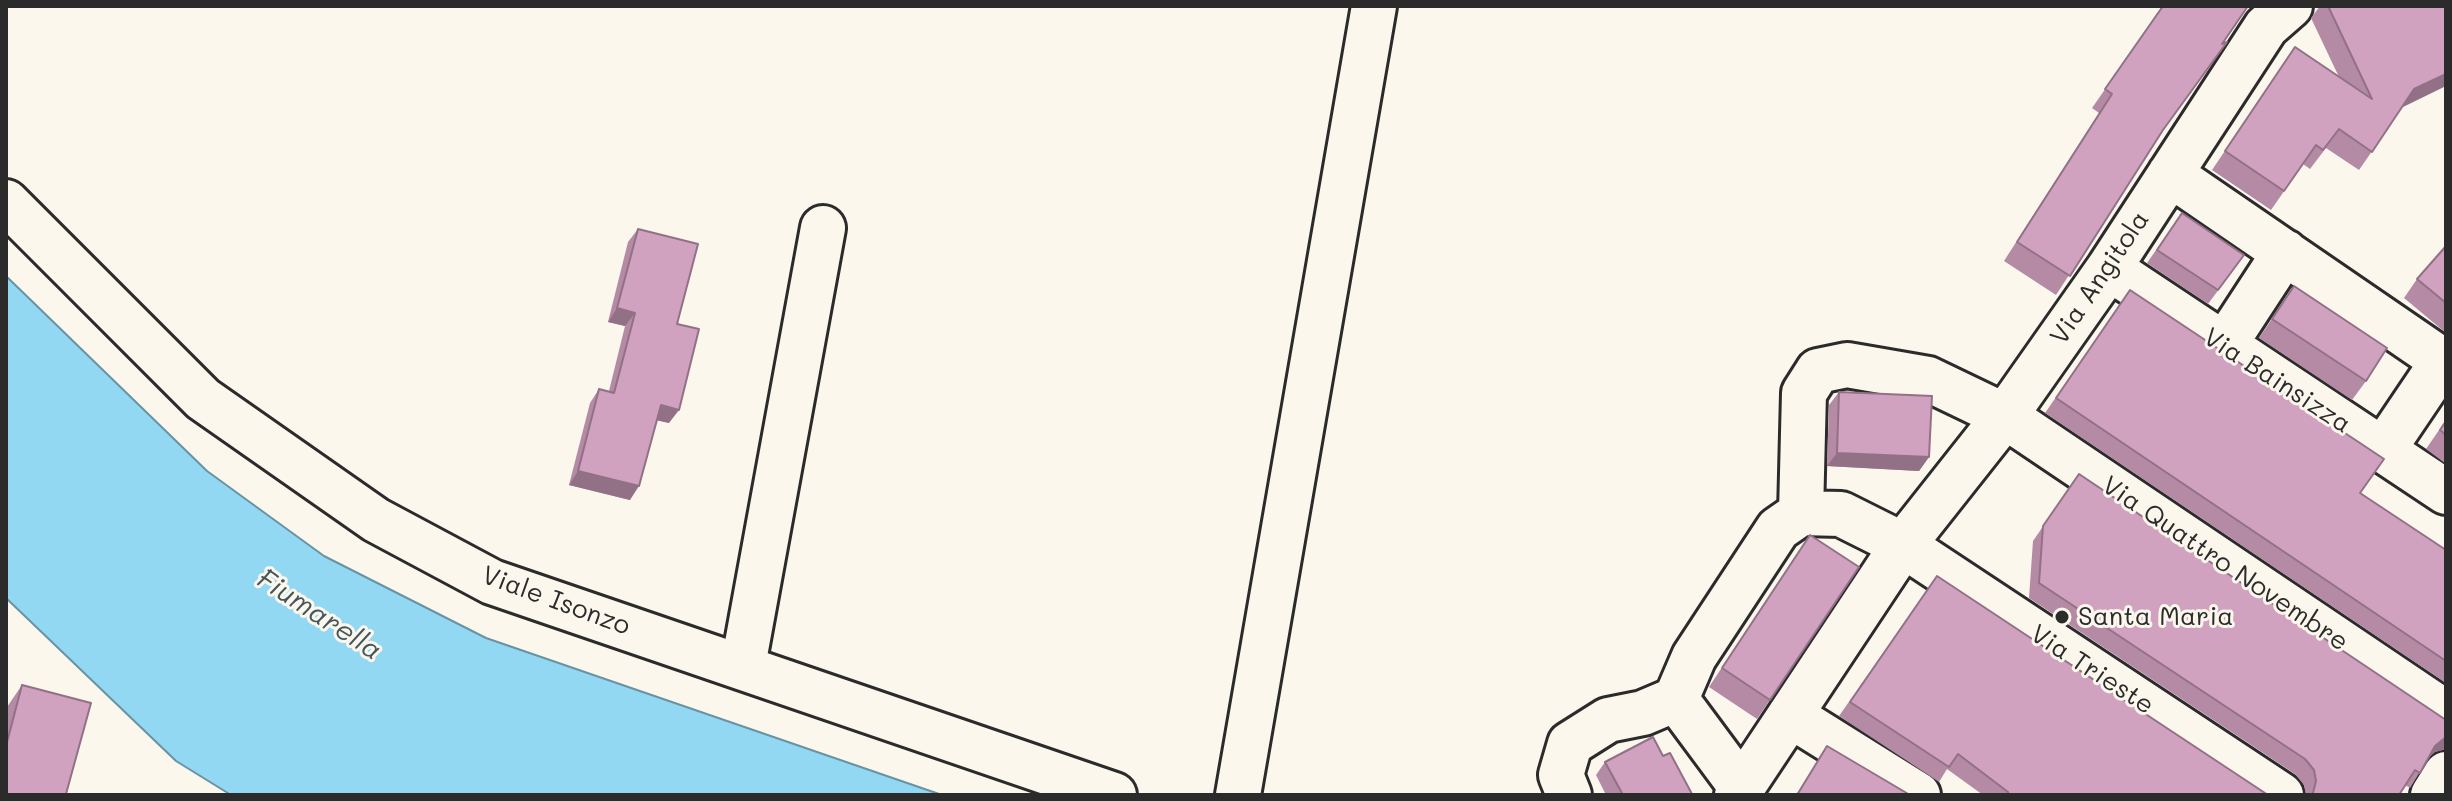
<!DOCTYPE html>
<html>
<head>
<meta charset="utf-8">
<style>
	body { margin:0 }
	#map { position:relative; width:2452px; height:801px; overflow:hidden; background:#fbf7ec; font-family:Mali,sans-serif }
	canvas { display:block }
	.frame { position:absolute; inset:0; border:8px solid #2b2b2b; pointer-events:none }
</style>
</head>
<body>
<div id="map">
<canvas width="2452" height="801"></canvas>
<div class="frame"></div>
</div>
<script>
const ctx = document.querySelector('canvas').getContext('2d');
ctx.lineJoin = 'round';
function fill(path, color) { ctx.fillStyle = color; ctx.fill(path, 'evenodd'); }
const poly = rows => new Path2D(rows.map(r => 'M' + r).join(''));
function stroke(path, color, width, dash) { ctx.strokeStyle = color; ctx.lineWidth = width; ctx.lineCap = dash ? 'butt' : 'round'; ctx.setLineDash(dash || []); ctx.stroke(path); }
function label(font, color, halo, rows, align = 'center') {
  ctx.font = font + ' Mali,sans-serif'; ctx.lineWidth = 6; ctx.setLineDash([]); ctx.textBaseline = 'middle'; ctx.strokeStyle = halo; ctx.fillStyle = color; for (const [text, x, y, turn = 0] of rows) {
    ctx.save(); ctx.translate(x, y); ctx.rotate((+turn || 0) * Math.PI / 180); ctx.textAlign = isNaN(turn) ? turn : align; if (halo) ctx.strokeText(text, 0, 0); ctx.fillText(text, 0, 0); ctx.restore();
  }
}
const water = poly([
	[6,276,207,471,324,556,486,638,942,795,231,795,176,761,6,598,6,276]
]);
const minor = poly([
	[2170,174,2443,361,2383,450],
	[2109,268,2446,492],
	[2223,347,2285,252],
	[1801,513,1804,393,1818,371,1847,365,1928,379,2005,416,2446,713],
	[743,666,823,228],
	[1790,715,1918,795],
	[1742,788,1676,699,1694,657,1778,529,1801,513,1841,514,1903,545,2281,795],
	[1238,795,1374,6],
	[1569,795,1561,775,1570,744,1608,720,1643,713,1676,699],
	[1737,795,1903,545,2005,416,2109,268,2266,27,2290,6],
	[2433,795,2446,774]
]);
const tertiary = poly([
	[6,202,203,399,376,520,492,582,1114,795]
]);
const wall = poly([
	[2163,6,2161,134,2056,295,2004,261,2099,113,2092,108],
	[2320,6,2446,6,2402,108,2359,170,2326,148,2310,169,2303,164,2271,210,2212,170,2295,47,2339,77,2311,18],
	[2182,213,2234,269,2208,304,2147,263],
	[638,229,677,324,669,423,657,420,630,500,569,485,590,403,599,389,609,391,625,326,608,322,628,242],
	[2446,246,2446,333,2404,298,2417,279],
	[2294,286,2366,381,2352,400,2259,338],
	[2130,290,2360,493,2446,550,2446,683,2045,413],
	[1839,392,1929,457,1919,471,1827,466,1829,405],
	[2446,420,2446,464,2426,449],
	[2079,474,2446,720,2446,749,2435,752,2429,757,2410,788,2405,785,2399,795,2306,795,2304,785,2295,774,2029,598,2033,541],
	[1797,554,1770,700,1757,719,1709,687],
	[1937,576,2268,795,1983,795,1947,769,1939,782,1839,716],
	[22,685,66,794,6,795,6,711,7,707],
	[1827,746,1910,795,1796,795],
	[1663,756,1692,795,1606,795,1596,775,1605,762]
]);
const shadedWall = poly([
	[2446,74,2446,86,2401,108,2414,89],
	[617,308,635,313,625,326,608,322],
	[661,405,679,410,669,423,651,419],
	[1837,453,1929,457,1919,471,1827,466],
	[578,471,639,486,630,500,569,485],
	[2446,737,2446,749,2435,752,2425,761,2435,746]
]);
const building = poly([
	[2163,6,2248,6,2222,44,2227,42,2163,130,2070,276,2017,242,2112,94,2105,89,2163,6],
	[2328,6,2446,6,2446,74,2414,89,2372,152,2339,129,2323,150,2316,145,2284,191,2225,151,2295,47,2372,99,2328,6],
	[2182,213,2244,255,2218,290,2157,250,2182,213],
	[638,229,698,244,677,324,699,329,679,410,661,405,639,486,578,471,599,389,614,393,635,313,617,308,638,229],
	[2446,246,2446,303,2417,279,2446,246],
	[2294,286,2387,348,2366,381,2272,319,2294,286],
	[2130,290,2384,459,2360,493,2446,550,2446,661,2056,398,2130,290],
	[1839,392,1932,396,1929,457,1837,453,1839,392],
	[2446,421,2446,435,2440,430,2446,421],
	[2079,474,2446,720,2446,737,2435,746,2420,773,2415,770,2399,795,2311,795,2313,793,2316,781,2314,770,2305,759,2039,583,2043,526,2079,474],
	[1810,535,1859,567,1770,700,1722,668,1810,535],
	[1937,576,2268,795,2008,795,2008,792,1958,754,1949,767,1850,702,1937,576],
	[22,685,91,703,66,794,69,795,6,795,6,746,22,685],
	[1653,737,1663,756,1670,753,1692,794,1623,795,1605,762,1653,737],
	[1827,746,1910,795,1797,795,1827,746]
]);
const markers = [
	[2062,617,8,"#2b2b2b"]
];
const streetNames = [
	["Via Angitola",2100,278,-56],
	["Via Bainsizza",2277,381,33],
	["Via Quattro Novembre",2225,564,34],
	["Viale Isonzo",556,601,20],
	["Via Trieste",2092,670,33]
];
const poiNames = [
	["Santa Maria",2078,617]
];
const waterNames = [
	["Fiumarella",319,615,33]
];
fill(water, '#92d8f3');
stroke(water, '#6993a3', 2);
stroke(minor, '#2b2b2b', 50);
stroke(tertiary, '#2b2b2b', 50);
stroke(minor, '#fbf7ec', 44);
stroke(tertiary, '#fbf7ec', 44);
fill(wall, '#b48aa5');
fill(shadedWall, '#927186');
fill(building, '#d1a1c0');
stroke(building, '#927186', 2);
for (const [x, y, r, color] of markers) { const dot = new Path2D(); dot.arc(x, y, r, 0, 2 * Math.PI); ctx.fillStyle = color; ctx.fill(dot); stroke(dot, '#fbf7ec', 3); }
label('26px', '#2b2b2b', '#fbf7ec', streetNames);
label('26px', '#2b2b2b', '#fbf7ec', poiNames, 'left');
label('italic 28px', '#45565d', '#fbf7ec', waterNames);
</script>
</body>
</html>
